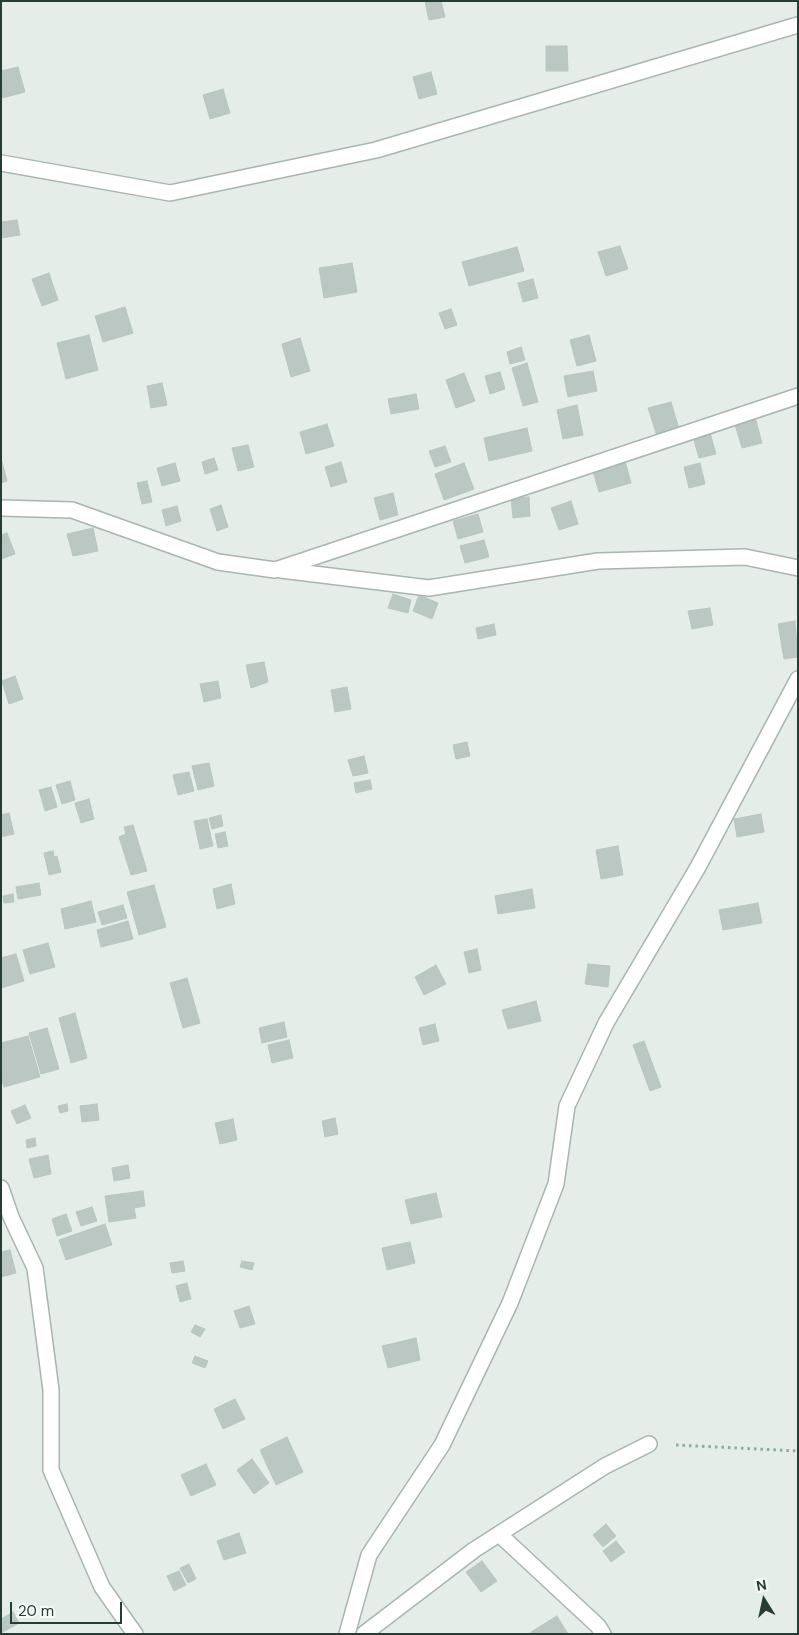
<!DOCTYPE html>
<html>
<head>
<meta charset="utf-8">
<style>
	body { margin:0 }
	#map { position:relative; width:799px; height:1635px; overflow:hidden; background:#e5ede9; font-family:"DM Sans",sans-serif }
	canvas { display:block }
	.frame { position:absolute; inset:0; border:2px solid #263d36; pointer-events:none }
	.north { position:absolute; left:739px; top:1575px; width:50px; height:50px; -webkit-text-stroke:4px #f5f9f7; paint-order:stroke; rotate:350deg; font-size:14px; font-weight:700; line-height:20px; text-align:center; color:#263d36 }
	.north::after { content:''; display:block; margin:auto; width:18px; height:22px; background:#263d36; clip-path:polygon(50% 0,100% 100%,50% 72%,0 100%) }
	.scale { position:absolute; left:10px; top:1602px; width:112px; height:22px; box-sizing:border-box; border:2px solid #263d36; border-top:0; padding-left:6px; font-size:15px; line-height:18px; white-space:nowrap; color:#263d36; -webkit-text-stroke:4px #f5f9f7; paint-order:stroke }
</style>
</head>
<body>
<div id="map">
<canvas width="799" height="1635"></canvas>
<div class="frame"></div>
<div class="north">N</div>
<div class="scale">20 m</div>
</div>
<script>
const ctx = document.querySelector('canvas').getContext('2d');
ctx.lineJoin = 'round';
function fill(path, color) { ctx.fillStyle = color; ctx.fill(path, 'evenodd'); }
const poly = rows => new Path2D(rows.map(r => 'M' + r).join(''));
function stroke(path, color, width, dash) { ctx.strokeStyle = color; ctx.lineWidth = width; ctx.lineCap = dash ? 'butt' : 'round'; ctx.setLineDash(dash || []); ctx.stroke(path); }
const building = poly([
	[425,1,441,1,445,17,429,20,425,1],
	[546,46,567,46,568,71,546,71,546,46],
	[18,67,25,92,2,98,1,71,18,67],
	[431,72,437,94,419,99,413,77,431,72],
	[223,89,230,113,210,119,203,95,223,89],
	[17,220,20,235,1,238,1,222,17,220],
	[620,246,628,269,606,276,598,252,620,246],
	[517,247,524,271,469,286,462,262,517,247],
	[352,263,357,292,324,298,319,268,352,263],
	[49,273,58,300,42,306,32,279,49,273],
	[533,279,538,298,523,302,518,283,533,279],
	[125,307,133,333,103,342,95,316,125,307],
	[451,309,457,325,445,329,439,313,451,309],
	[89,335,98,370,66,379,57,343,89,335],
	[589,335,596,361,577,366,570,340,589,335],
	[300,338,310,371,291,377,282,344,300,338],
	[521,347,525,360,510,364,507,352,521,347],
	[527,363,538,402,523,406,512,368,527,363],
	[593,371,597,391,568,397,564,376,593,371],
	[500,372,505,389,490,394,485,376,500,372],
	[464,373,475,401,456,408,446,380,464,373],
	[162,383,167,405,151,408,147,386,162,383],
	[416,394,419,409,391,414,388,399,416,394],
	[671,402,679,429,657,436,648,408,671,402],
	[577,405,583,435,563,439,557,410,577,405],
	[754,413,762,443,742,448,733,418,754,413],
	[327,424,334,446,306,454,300,432,327,424],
	[527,428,532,451,489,461,484,438,527,428],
	[709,429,716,454,699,458,692,433,709,429],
	[248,445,254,467,238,471,232,448,248,445],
	[445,446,451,462,435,467,429,451,445,446],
	[1,458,7,481,1,483,1,458],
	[214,458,218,470,205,474,202,462,214,458],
	[625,461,631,483,599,492,593,471,625,461],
	[341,462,347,482,331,487,325,467,341,462],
	[175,463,180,481,162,486,157,468,175,463],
	[464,463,474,489,444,500,435,474,464,463],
	[700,463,705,484,689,488,684,467,700,463],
	[147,481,152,502,142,504,137,483,147,481],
	[393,493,398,515,380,520,374,498,393,493],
	[529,497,530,516,513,518,511,498,529,497],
	[571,501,578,524,559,530,551,508,571,501],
	[221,505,228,527,217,531,210,509,221,505],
	[177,506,181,521,166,526,162,510,177,506],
	[478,514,483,532,458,539,453,521,478,514],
	[93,528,98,551,73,556,67,534,93,528],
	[7,533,15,554,1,559,1,535,7,533],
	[484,540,489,557,465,563,460,546,484,540],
	[393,594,411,600,408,613,388,608,393,594],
	[419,595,438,603,432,619,413,611,419,595],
	[710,608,713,625,692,629,688,611,710,608],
	[795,621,798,657,784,659,778,624,795,621],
	[494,624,496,635,478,639,476,628,494,624],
	[264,662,268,682,251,688,246,665,264,662],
	[15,676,23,699,9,704,2,681,15,676],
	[218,681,221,698,204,702,200,684,218,681],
	[347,687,351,709,335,712,331,690,347,687],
	[467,742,470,756,456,759,453,745,467,742],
	[364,756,368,773,353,776,348,760,364,756],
	[209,763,214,786,198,790,192,766,209,763],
	[189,772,194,791,178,795,173,775,189,772],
	[370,780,372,789,356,793,354,783,370,780],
	[70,781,75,800,62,804,56,785,70,781],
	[51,787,57,807,45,811,39,790,51,787],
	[89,799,94,819,81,823,75,803,89,799],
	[9,813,14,834,1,837,1,815,9,813],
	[761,814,764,832,737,837,734,819,761,814],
	[221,815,223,826,212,829,209,818,221,815],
	[207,819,213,846,200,849,194,821,207,819],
	[133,825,147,871,131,875,119,837,126,834,124,827,133,825],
	[225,832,228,846,218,848,215,834,225,832],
	[618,846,623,875,601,879,596,850,618,846],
	[53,851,54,857,57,856,61,872,49,875,44,853,53,851],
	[39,883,41,895,18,899,16,887,39,883],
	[231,884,235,904,217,909,213,889,231,884],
	[154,885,166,927,139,935,127,892,154,885],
	[532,889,535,908,498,914,495,896,532,889],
	[13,894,14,902,4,903,3,896,13,894],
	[91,901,96,922,65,929,61,909,91,901],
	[758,903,762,923,723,930,719,910,758,903],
	[123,905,127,918,102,925,98,912,123,905],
	[128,921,133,939,101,947,97,930,128,921],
	[48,943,55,967,30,974,23,950,48,943],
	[477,949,481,970,469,973,464,952,477,949],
	[16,954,24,981,1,988,1,958,16,954],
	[588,964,610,966,608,987,585,984,588,964],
	[436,965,446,984,424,995,415,977,436,965],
	[187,978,200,1023,183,1028,170,983,187,978],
	[536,1001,541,1021,508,1029,502,1010,536,1001],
	[75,1013,87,1058,71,1063,59,1018,75,1013],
	[284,1022,287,1037,262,1043,259,1028,284,1022],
	[435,1024,439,1041,423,1045,419,1028,435,1024],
	[47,1028,59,1069,41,1074,29,1033,47,1028],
	[28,1036,40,1077,4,1087,1,1077,1,1043,28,1036],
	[289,1040,293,1058,272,1063,268,1045,289,1040],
	[644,1041,661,1087,650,1091,633,1045,644,1041],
	[67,1104,68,1111,60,1113,58,1106,67,1104],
	[97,1104,99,1120,82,1122,80,1106,97,1104],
	[25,1105,31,1118,17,1124,11,1111,25,1105],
	[335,1118,338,1134,325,1137,322,1121,335,1118],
	[233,1119,237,1140,220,1144,215,1123,233,1119],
	[35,1138,36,1146,27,1148,26,1140,35,1138],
	[48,1155,51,1174,34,1178,29,1159,48,1155],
	[128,1165,130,1178,114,1181,112,1168,128,1165],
	[143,1191,145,1206,134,1208,136,1218,109,1222,105,1196,143,1191],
	[436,1193,442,1217,411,1224,405,1200,436,1193],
	[92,1207,97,1221,81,1226,76,1212,92,1207],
	[66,1214,72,1231,57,1236,52,1219,66,1214],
	[105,1224,112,1245,66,1260,59,1240,105,1224],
	[410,1242,415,1263,387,1270,382,1248,410,1242],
	[10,1250,16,1273,1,1277,1,1252,10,1250],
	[183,1261,185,1271,172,1273,170,1263,183,1261],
	[242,1261,254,1263,252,1270,240,1267,242,1261],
	[187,1283,191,1299,180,1302,176,1286,187,1283],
	[249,1306,255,1324,240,1328,234,1311,249,1306],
	[195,1325,205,1329,200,1337,191,1332,195,1325],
	[416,1338,420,1360,388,1368,382,1346,416,1338],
	[195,1356,208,1361,205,1368,192,1363,195,1356],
	[235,1399,245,1419,223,1429,214,1409,235,1399],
	[287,1437,303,1472,276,1485,260,1450,287,1437],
	[252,1459,269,1483,254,1494,237,1470,252,1459],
	[206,1464,216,1485,191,1496,181,1475,206,1464],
	[606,1524,616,1536,603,1547,593,1535,606,1524],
	[239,1533,246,1553,224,1560,217,1541,239,1533],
	[616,1541,625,1552,611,1562,603,1551,616,1541],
	[482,1561,497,1581,481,1592,466,1572,482,1561],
	[189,1564,196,1579,188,1583,180,1568,189,1564],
	[179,1571,186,1585,174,1591,167,1576,179,1571],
	[13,1612,19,1623,1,1633,1,1619,13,1612],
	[557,1616,568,1634,532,1634,531,1632,557,1616]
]);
const path = poly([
	[676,1445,798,1451]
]);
const street = poly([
	[1,163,170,193,376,150,798,25],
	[1,508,72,510,218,562,275,570,798,396],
	[281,570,429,588,598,561,745,557,798,568],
	[1,1188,11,1217,35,1268,51,1390,51,1470,102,1587,135,1634],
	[499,1534,598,1626,603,1634],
	[347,1634,369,1555,442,1445,510,1303,556,1184,567,1106,606,1023,698,867,798,679],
	[364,1634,474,1550,605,1466,649,1444]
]);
fill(building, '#bac7c2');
stroke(building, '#b8c6bf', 1);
stroke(street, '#a8b5b0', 18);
stroke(path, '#89ada0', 3, [2.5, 4]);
stroke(street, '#fff', 15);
</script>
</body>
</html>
